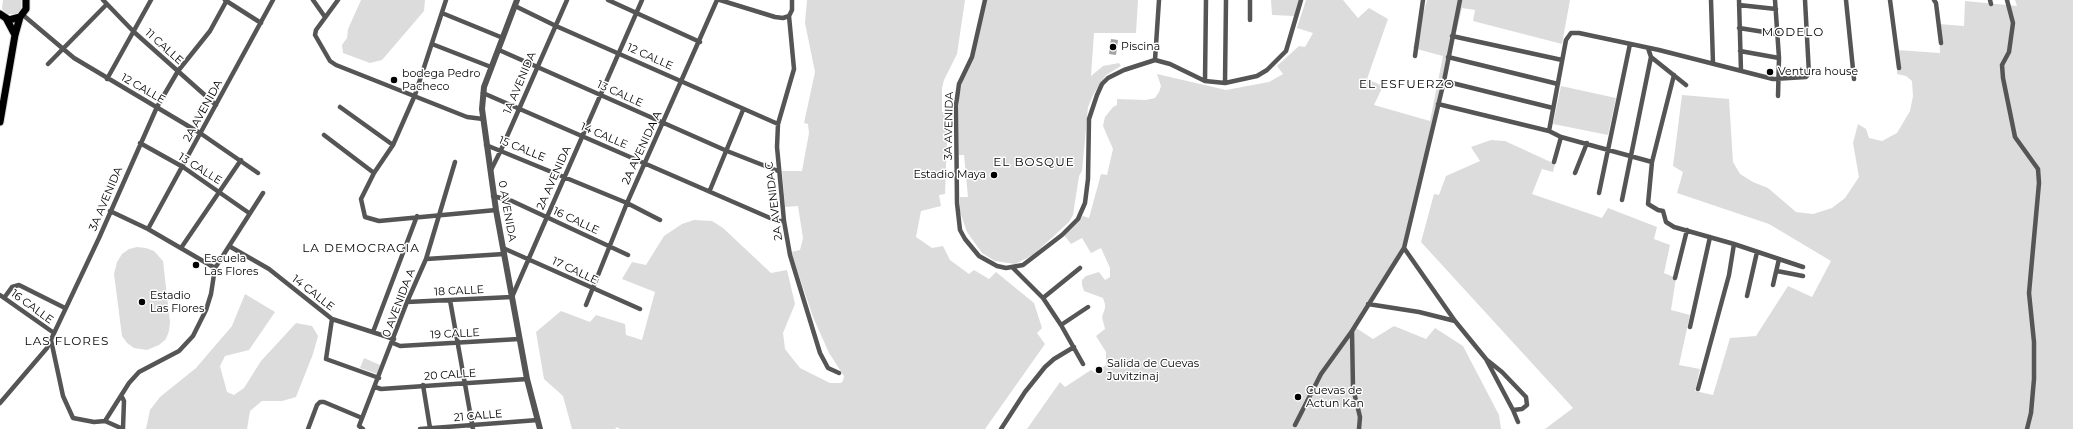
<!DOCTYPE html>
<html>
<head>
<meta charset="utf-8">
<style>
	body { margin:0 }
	canvas { display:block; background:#fff }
</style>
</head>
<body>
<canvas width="2073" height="429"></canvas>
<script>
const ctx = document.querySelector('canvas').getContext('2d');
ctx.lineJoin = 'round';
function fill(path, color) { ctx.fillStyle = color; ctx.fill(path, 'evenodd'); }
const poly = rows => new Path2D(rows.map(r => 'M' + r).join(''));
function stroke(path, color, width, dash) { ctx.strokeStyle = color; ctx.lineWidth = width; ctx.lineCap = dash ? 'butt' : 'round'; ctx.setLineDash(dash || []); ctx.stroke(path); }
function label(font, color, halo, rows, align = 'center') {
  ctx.font = font + ' Montserrat,sans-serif'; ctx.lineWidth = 3; ctx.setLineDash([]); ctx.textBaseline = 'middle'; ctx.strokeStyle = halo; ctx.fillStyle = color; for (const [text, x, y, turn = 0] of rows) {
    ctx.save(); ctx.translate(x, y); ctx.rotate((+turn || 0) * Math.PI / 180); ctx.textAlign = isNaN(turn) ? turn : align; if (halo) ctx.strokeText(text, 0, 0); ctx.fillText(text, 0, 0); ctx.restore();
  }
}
const green = poly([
	[3,0,21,0,21,10,17,14,7,14,2,9],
	[361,0,425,0,424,11,382,60,370,63,343,53,342,45,347,38,348,29],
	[807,0,965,0,957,54,944,80,942,88,942,112,948,113,945,194,939,195,941,206,921,211,916,237,932,248,943,246,950,260,969,274,974,270,989,279,996,272,1034,303,1042,328,1037,333,1045,344,985,429,620,429,617,427,615,429,572,429,563,396,544,379,536,332,561,311,590,322,596,315,625,324,626,335,642,340,655,292,622,279,632,262,646,265,664,236,682,224,694,220,712,221,723,228,771,273,787,270,795,304,783,333,785,349,800,368,830,383,841,383,843,381,844,376,829,353,813,317,791,252,800,250,803,238,798,206,785,207,782,171,802,171,809,133,808,124,804,123,815,72,805,23],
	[987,0,1138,0,1136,33,1094,33,1091,76,1103,66,1119,63,1121,66,1106,75,1093,95,1088,107,1082,171,1079,176,1073,215,1069,222,1033,255,1015,264,995,261,982,253,967,232,960,212,960,197,968,197,964,155,959,155,959,96,962,82,977,41],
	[1271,0,1299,0,1294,16,1272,15],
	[1306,0,1343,0,1358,18,1369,8,1388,19,1367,79,1383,86,1374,105,1430,121,1443,56,1413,48,1427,0,1570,0,1562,44,1473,21,1475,10,1462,8,1407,241,1356,328,1373,339,1394,326,1426,339,1435,328,1463,346,1499,415,1501,429,1027,429,1060,382,1065,387,1091,370,1095,373,1106,365,1106,352,1096,336,1105,329,1102,317,1105,308,1105,304,1103,298,1084,291,1082,285,1082,280,1086,276,1099,272,1105,280,1110,277,1110,268,1101,248,1091,253,1082,238,1071,244,1064,235,1083,216,1089,218,1101,174,1107,175,1113,149,1103,126,1105,117,1113,107,1117,105,1117,99,1146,100,1155,98,1159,92,1161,86,1157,74,1226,90,1269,82,1283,74,1277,66,1299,46,1305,47,1313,33,1297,28],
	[2015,0,2073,0,2073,429,1545,429,1573,408,1421,242,1434,194,1439,195,1446,176,1480,161,1471,147,1491,140,1505,141,1555,164,1553,172,1542,169,1532,194,1602,218,1608,208,1657,227,1654,239,1670,245,1664,273,1676,278,1671,310,1690,315,1679,365,1700,369,1695,391,1713,395,1730,338,1756,336,1788,286,1812,297,1831,261,1769,224,1677,193,1683,172,1673,166,1682,95,1729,99,1733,162,1740,174,1753,182,1768,188,1796,212,1813,214,1832,208,1845,198,1859,177,1853,143,1858,124,1866,129,1869,138,1882,141,1897,133,1910,111,1913,96,1912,81,1906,76,1897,74,1897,50,1940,53,1939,24,1964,26,1965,1,2017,6],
	[1561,86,1616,98,1608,135,1553,124],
	[137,247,146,248,154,251,163,261,170,322,169,331,166,339,159,345,147,350,134,348,127,343,122,336,114,274,117,262,122,254,129,249],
	[245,294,275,312,249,350,225,356,220,366,227,392,234,395,244,388,261,361,296,323,312,326,318,336,313,354,296,397,282,401,262,401,250,411,247,429,146,429,150,410,160,397,196,368,232,326],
	[364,358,380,365,377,374,360,368]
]);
const water = poly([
	[1111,39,1118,40,1116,55,1109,54]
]);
const minor = poly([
	[103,0,134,32,216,105],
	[225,0,261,23],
	[313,0,325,17],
	[338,0,316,30,315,35,330,61,336,65,467,117,483,119],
	[446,0,415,95,393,145,374,173,361,199,365,217,379,221,496,210],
	[608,0,700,42],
	[720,0,775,17,783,18,789,16],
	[985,0,972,57,959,84,956,105,957,203,960,230,965,239,979,256,997,266,1006,268,1023,265,1062,235,1078,219,1085,203,1088,179,1089,119,1097,95,1102,84,1108,78,1124,70,1155,60],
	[1250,0,1250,20],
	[1711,0,1713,63],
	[1739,0,1741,71],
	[1775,0,1779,58,1778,96],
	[1846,0,1854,79],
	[1890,0,1899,68],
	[1934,0,1936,3,1941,43],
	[1990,0,1991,4],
	[2007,0,2013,23,2009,52,2002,65,2003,78,2015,137,2038,169,2039,183,2029,293,2034,342,2034,379,2031,413,2027,429],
	[1739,5,1776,9],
	[515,6,556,26,778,124],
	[442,13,503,38],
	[23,15,74,58,200,133,258,173],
	[789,16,794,69,778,124,777,147,784,221,790,255,820,353,828,368,839,373],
	[789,16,792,10,792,0],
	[1739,28,1777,34],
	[1452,36,1562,60],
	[432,44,491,67],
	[1648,48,1651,57,1686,85],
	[499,50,727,151,778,171],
	[1740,51,1779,58],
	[1415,56,1423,0],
	[1448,57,1558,84],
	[1155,60,1170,64,1205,81,1225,83,1257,76,1267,70,1286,51,1301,0],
	[1155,60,1159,0],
	[48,64,107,4],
	[1674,75,1652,162,1648,204,1658,210,1663,211,1666,222,1674,227,1734,244,1803,267],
	[107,79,151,0],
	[1205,81,1206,0],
	[1444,81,1553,108],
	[1225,83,1226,0],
	[483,93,777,221,784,221],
	[1438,104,1549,131,1561,137,1652,162],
	[340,107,393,145],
	[1549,131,1566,40,1571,33,1579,33,1659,50,1773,79,1806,77,1809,74,1805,0],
	[324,135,374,173],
	[140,143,183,167,249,213],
	[486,145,627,203,660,220],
	[1554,162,1561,137],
	[491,170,501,150,567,0],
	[1575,173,1587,143],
	[710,190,743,110],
	[1599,193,1630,44],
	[493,196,512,201,628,255],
	[1622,200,1651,57],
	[110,211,148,229,215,268],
	[148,229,273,0],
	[229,246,269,269,332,319,394,339],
	[181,248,241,160],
	[503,248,640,309],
	[1404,248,1455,321,1486,359,1513,410,1518,422],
	[426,259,504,254],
	[1013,268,1043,298,1061,325,1083,364],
	[1777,271,1803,276],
	[1675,278,1687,230],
	[1773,285,1779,259],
	[0,295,54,333],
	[1747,296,1757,252],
	[4,298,12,287,19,285,65,308],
	[1043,298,1080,268],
	[450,300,473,429],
	[407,302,512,297,642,0],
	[1368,304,1419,312,1455,321],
	[586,305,627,203,717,0],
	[332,319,326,359,379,378],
	[1061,325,1088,307],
	[1690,327,1710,237],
	[1352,331,1353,388,1360,417,1359,429],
	[373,332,417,216],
	[51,340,63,396,73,418,94,422,105,421,123,429],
	[393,343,400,346,519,339],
	[1487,360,1502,372,1526,397,1527,405,1522,409,1513,410],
	[423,385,430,428],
	[375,387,381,389,527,379],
	[1698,389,1729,275,1734,244],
	[122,397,124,401,123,428],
	[0,403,47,348,99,238,157,107,178,71,210,31,227,0],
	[105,421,129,383,139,372,179,351,193,336,206,310,211,294,215,268,263,193],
	[1295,425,1321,374,1352,331,1404,248,1444,81,1460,0],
	[308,429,317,405,320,402,324,402,362,418],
	[363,429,359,426,407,302,426,259,455,162],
	[420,429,538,420],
	[1001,429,1025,392,1045,367,1054,359,1074,347]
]);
const tertiary = poly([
	[517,0,484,87,482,109,496,210,527,379,540,429]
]);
const primary = poly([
	[0,14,9,20,20,17,26,9,26,0],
	[6,18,15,35],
	[0,122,15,35,20,17]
]);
const markers = [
	[1113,47,4,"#000"],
	[1770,72,4,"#000"],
	[394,80,4,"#000"],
	[994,175,4,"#000"],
	[196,265,4,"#000"],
	[142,302,4,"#000"],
	[1099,370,4,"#000"],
	[1298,397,4,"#000"]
];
const streetNames = [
	["11 CALLE",164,47,42],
	["12 CALLE",650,57,24],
	["1A AVENIDA",520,83,-67],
	["12 CALLE",143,89,30],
	["13 CALLE",620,94,24],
	["2A AVENIDA",203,111,-61],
	["3A AVENIDA",949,126,-89],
	["14 CALLE",604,136,23],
	["2A AVENIDA A",642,148,-65],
	["15 CALLE",522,149,22],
	["13 CALLE",200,169,32],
	["2A AVENIDA",554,178,-66],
	["3A AVENIDA",106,199,-67],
	["2A AVENIDA C",774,201,-97],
	["0 AVENIDA",507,211,80],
	["16 CALLE",576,221,25],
	["17 CALLE",575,271,25],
	["18 CALLE",459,291,-3],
	["14 CALLE",313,293,38],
	["0 AVENIDA A",399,303,-69],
	["16 CALLE",32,307,36],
	["19 CALLE",455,334,-3],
	["20 CALLE",450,375,-4],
	["21 CALLE",478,416,-5]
];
const poiNames = [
	["Piscina",1121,47],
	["Ventura house",1778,72],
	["bodega Pedro",402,74],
	["Pacheco",402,87],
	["Estadio Maya",986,175,"right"],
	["Escuela",204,259],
	["Las Flores",204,272],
	["Estadio",150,296],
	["Las Flores",150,309],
	["Salida de Cuevas",1107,364],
	["Juvitzinaj",1107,377],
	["Cuevas de",1306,391],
	["Actun Kan",1306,404]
];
const neighbourhoodNames = [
	["MODELO",1793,32],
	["EL ESFUERZO",1407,84],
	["EL BOSQUE",1034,162],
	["LA DEMOCRACIA",361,248],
	["LAS FLORES",67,341]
];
fill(green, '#dcdcdc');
fill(water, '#a3a3a3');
stroke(primary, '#dbdbdb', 9);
stroke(minor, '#555', 4.5);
stroke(tertiary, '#555', 6);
stroke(primary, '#000', 7);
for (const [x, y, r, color] of markers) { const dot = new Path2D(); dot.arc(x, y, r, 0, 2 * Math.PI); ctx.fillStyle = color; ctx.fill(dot); stroke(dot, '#fff', 1.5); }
label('11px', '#000', '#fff', streetNames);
label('11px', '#000', '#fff', poiNames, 'left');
ctx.letterSpacing = '1px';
label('12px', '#000', '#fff', neighbourhoodNames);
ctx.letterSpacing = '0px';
</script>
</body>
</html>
